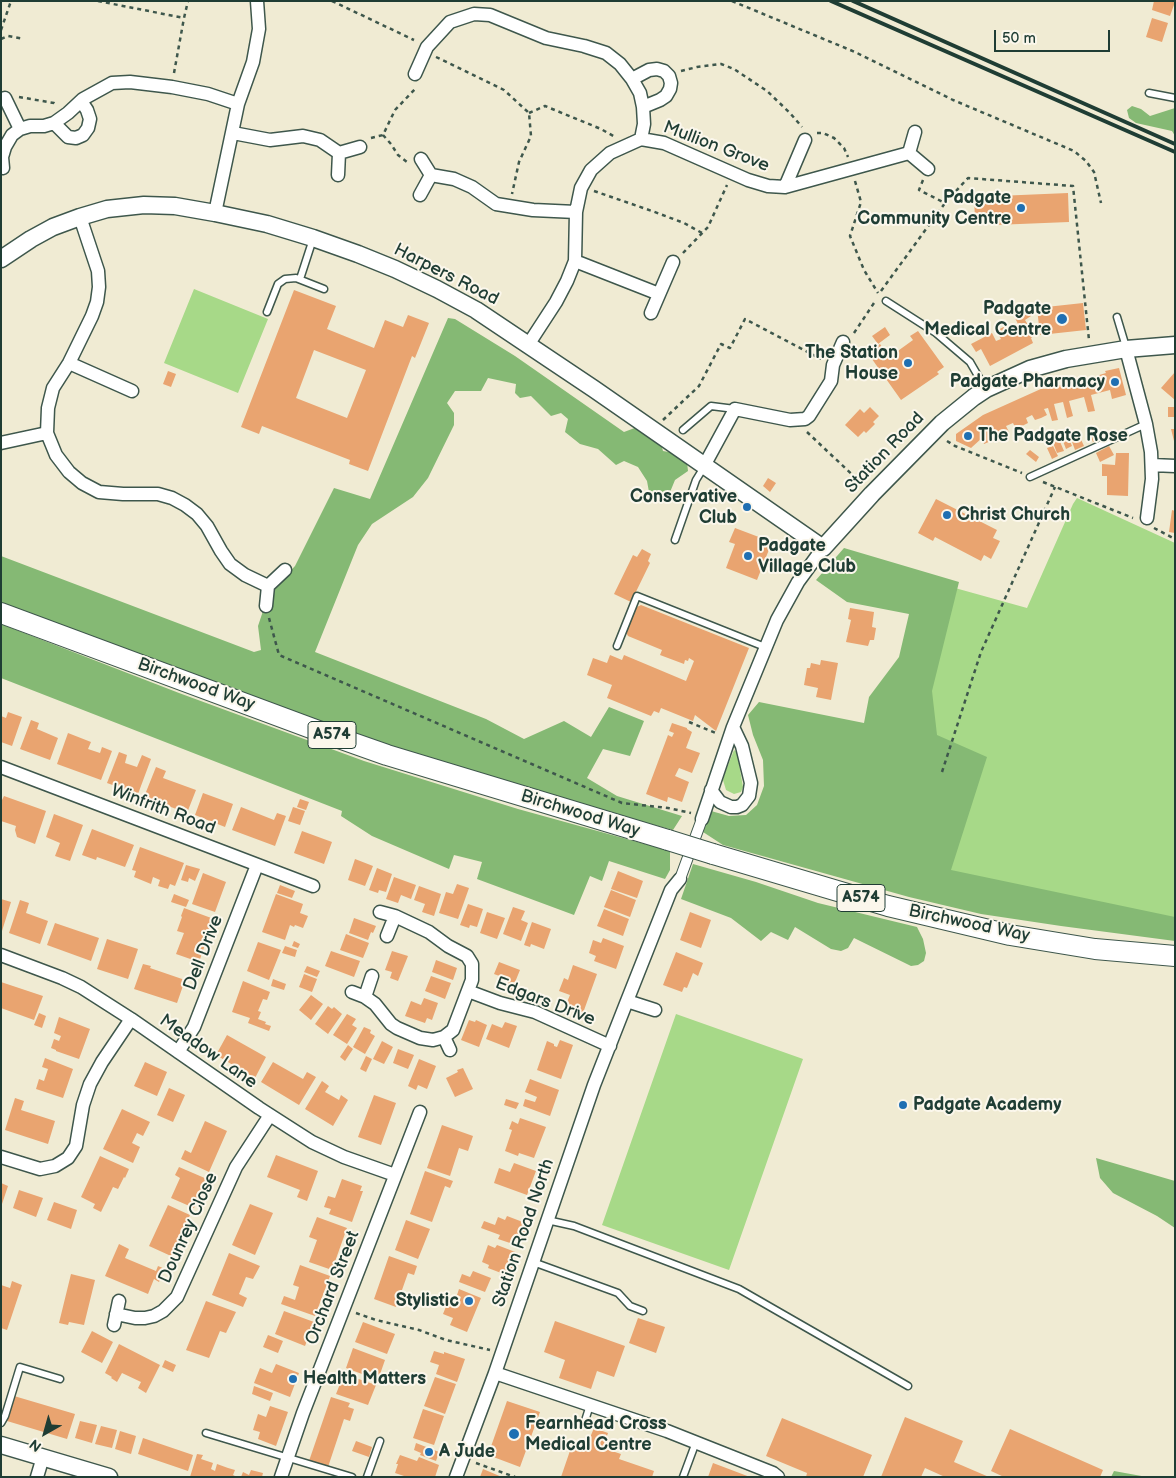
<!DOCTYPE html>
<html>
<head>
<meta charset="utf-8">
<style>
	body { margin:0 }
	#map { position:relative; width:1176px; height:1478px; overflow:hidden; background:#f0ebd3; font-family:"Balsamiq Sans",sans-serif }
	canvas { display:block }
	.frame { position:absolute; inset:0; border:2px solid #1f3d34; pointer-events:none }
	.north { position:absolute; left:20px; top:1408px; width:50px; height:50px; -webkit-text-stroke:4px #fbf7ec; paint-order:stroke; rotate:218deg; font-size:14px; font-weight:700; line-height:20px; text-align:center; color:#1f3d34 }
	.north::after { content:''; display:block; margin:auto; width:18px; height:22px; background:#1f3d34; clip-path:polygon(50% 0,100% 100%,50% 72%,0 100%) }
	.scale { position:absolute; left:994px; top:30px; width:116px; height:22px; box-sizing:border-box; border:2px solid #1f3d34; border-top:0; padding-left:6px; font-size:15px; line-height:18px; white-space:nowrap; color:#1f3d34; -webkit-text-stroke:4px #fbf7ec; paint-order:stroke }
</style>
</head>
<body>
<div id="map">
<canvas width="1176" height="1478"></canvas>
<div class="frame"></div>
<div class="north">N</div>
<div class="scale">50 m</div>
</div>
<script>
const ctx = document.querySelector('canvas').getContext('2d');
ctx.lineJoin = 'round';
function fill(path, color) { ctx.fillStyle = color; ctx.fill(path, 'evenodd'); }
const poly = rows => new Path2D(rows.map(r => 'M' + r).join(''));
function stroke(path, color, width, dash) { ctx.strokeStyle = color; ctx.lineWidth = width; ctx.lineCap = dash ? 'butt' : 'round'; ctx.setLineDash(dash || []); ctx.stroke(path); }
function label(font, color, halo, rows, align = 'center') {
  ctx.font = font + ' "Balsamiq Sans",sans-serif'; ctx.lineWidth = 4; ctx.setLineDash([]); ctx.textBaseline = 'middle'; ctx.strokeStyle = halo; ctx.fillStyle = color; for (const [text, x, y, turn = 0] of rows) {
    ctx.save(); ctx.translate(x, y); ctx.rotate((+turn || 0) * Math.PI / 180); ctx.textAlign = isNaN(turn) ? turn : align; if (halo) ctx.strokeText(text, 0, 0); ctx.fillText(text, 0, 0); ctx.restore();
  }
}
const green = poly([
	[194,289,268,319,238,393,164,363],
	[1077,498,1175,543,1175,930,943,872,902,751,955,588,1027,608,1073,504],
	[734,750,737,752,743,787,741,792,734,794,726,790,723,780,725,773],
	[676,1014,803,1059,729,1270,602,1225]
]);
const forest = poly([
	[1132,106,1141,109,1150,116,1175,108,1175,136,1172,131,1136,123,1129,118,1127,110],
	[448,318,455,319,515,356,624,432,640,426,660,440,663,451,674,453,687,462,688,471,675,480,668,497,649,492,647,481,638,467,624,461,616,465,598,449,580,444,565,432,568,419,561,413,551,416,531,396,520,398,515,393,516,384,488,378,481,391,455,391,447,403,454,413,454,425,428,478,413,497,372,524,358,545,315,652,486,719,524,739,564,721,591,737,609,707,644,721,630,756,603,749,587,778,617,796,682,816,673,830,445,768,1,607,1,556,254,652,261,650,258,626,269,593,295,566,334,488,370,499],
	[844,548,959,582,932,691,937,735,987,757,951,870,1175,917,1175,941,1061,926,981,914,909,897,723,845,703,832,711,811,729,816,746,815,757,805,764,786,763,760,753,735,748,715,759,702,864,723,869,697,899,657,909,614,847,602,816,580],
	[1,624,179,693,364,761,518,809,670,851,670,870,665,879,609,861,602,881,590,876,574,915,477,879,482,862,454,855,449,869,372,836,341,816,342,811,1,678],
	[693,864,756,882,818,903,917,927,923,939,926,953,924,961,918,965,911,966,854,938,848,948,841,951,831,949,795,927,788,940,771,932,761,941,731,918,681,899],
	[1096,1158,1175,1181,1175,1228,1157,1216,1113,1193,1100,1178],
	[1114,1471,1147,1477,1111,1477]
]);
const building = poly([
	[1154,1,1175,2,1170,16,1152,10],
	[1152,18,1168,23,1162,42,1146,37],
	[1068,193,1069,222,995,225,995,218,975,219,974,197],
	[294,290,336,306,327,329,374,348,385,320,403,327,408,315,429,323,415,358,412,356,368,471,349,464,350,460,262,426,259,434,241,427],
	[314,350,366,370,347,418,296,398],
	[1083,303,1086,330,1040,335,1037,308],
	[1028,309,1031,316,1025,320,1028,325,1029,324,1035,335,1031,338,1033,343,990,366,981,349,976,352,971,344,992,333,996,341,1001,339,996,331,1009,324,1013,332,1020,328,1014,316],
	[885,327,890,335,878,344,872,336],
	[918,331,944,367,937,372,939,374,901,400,867,352,880,344,890,359,897,355,895,353,913,340,910,336],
	[1119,368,1126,395,1112,399,1110,390,1091,395,1095,411,1088,412,1084,397,1069,401,1073,416,1067,418,1063,402,1054,404,1058,420,1052,421,1048,408,1044,409,1047,415,1041,418,1035,420,1032,415,1026,418,1028,423,1016,429,1013,423,1006,426,1009,432,997,438,994,432,988,435,991,441,984,444,982,438,971,448,956,441,956,434,983,415,1043,388,1044,389,1096,376,1106,373,1105,371],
	[168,371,176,374,171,387,163,384],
	[1175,372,1175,400,1161,388],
	[870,407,879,416,873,422,875,424,866,433,864,431,858,437,845,425,860,409,864,413],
	[1168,407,1175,407,1175,417,1168,417],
	[1098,429,1102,439,1093,442,1089,432],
	[1171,429,1175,429,1175,441,1174,441],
	[1078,433,1084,446,1075,450,1070,436],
	[1067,434,1072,446,1066,449,1061,436],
	[1058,437,1064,451,1057,453,1052,440],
	[1053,446,1058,456,1052,459,1047,448],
	[1109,446,1114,455,1100,462,1096,453],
	[1030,450,1039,457,1036,462,1026,454],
	[1116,453,1129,453,1128,496,1107,495,1107,476,1102,476,1102,464,1115,465],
	[768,478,776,483,770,492,763,486],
	[936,499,997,530,993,538,1000,541,991,559,984,555,981,561,935,537,933,541,918,533],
	[1172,510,1175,511,1175,533,1169,532],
	[735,528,772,542,757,580,726,568,735,544,729,542],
	[642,549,651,554,648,561,650,563,631,602,614,594,633,555,637,557],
	[641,605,749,648,716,731,695,715,693,721,661,708,659,713,654,711,651,716,607,698,612,685,587,675,593,658,607,663,610,655,622,660,624,655,686,681,694,661,689,658,688,661,685,660,684,664,660,655,662,650,628,636,626,632,635,608],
	[850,608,874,612,872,627,876,628,874,640,870,640,868,646,846,642,851,620,848,619],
	[821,660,838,663,831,700,816,697,818,688,804,685,807,668,810,668,811,663,820,665],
	[8,712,22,717,12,746,1,742,1,716,6,718],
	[31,720,39,723,37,729,58,738,50,760,20,749],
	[672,723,687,728,687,729,692,732,686,748,700,753,692,773,679,768,675,776,689,782,682,802,668,797,667,802,646,794,668,735,672,737,674,733,669,731],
	[68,733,91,742,88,749,100,753,102,747,112,751,101,780,57,764],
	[119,752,127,755,125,763,137,767,142,755,151,759,138,794,107,783],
	[156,767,166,771,163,778,196,790,187,813,144,797],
	[203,793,233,804,225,827,195,815],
	[4,796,46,811,35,844,17,837,15,830,16,826,1,821,1,802],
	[300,799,309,802,306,810,297,807],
	[241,807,274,820,277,813,286,816,275,846,232,830],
	[293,807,305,811,300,825,288,821],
	[54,814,83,825,70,861,55,856,60,843,46,837],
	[92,829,134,845,125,867,97,857,96,860,82,855],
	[302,831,332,842,324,864,294,853],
	[140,847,184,863,175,886,170,884,168,889,158,886,160,880,153,877,151,884,134,877,136,871,132,870],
	[355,859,373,866,365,886,348,880],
	[186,865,200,869,195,881,189,878,188,882,181,880],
	[377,868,392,874,386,892,379,890,378,893,369,890],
	[618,871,643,881,637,898,611,889],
	[203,873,226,882,215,912,192,904],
	[394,877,416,885,411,899,401,895,398,903,386,899],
	[457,884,469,888,458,919,439,913,446,892,453,894],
	[280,885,295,891,292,898,277,893],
	[419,886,441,894,434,916,422,912,425,904,414,900],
	[611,890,636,900,630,917,604,907],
	[174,894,189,900,186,907,171,902],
	[276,894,303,904,300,913,308,916,303,928,295,925,294,927,290,925,285,940,262,932],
	[1,899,11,902,2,931,1,931],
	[20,900,29,903,26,913,48,921,40,944,9,933],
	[468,904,483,909,477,927,470,925,469,928,460,925],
	[513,907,525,911,521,920,528,923,521,941,503,934],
	[184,908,214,919,199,962,176,954,184,933,177,931,182,917,181,916],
	[604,909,629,919,623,936,597,926],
	[487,912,505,918,497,939,480,933],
	[690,912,711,920,701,948,680,940],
	[354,918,376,926,373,933,371,932,368,940,349,933],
	[532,922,551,929,544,949,531,944,530,947,524,945],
	[55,923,99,938,91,961,47,945],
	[346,934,369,943,363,958,340,950],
	[603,938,624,946,616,969,594,961,596,956,589,953,593,940,601,943],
	[107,939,138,949,128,979,97,969],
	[294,941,300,944,298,948,292,946],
	[258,942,281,950,269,980,247,971],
	[285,946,297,950,295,957,282,953],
	[331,951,360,961,354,977,325,966],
	[392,951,408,956,398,981,390,978,392,972,385,970],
	[676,952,703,963,698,976,693,973,687,988,684,987,682,992,663,985],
	[436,960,457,968,453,980,432,972],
	[499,962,520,970,511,992,498,987,502,977,494,974],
	[143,964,151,966,150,968,185,980,177,1003,134,989],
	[573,965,597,974,583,1013,565,1007,570,995,559,991,564,978,568,980],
	[307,966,320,971,317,977,304,972],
	[304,974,317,979,312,992,299,987],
	[431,976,451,983,445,999,425,991],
	[273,979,286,984,284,990,271,986],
	[243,981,270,992,267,1000,263,999,258,1011,261,1012,258,1019,266,1022,265,1024,271,1026,269,1031,248,1023,250,1018,232,1012],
	[1,982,43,996,34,1020,1,1008],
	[311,995,323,1004,311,1020,299,1010],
	[424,998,438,1003,432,1020,427,1018,425,1023,405,1016,411,1001,421,1005],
	[328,1006,332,1009,334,1007,342,1014,328,1034,315,1024],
	[39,1013,46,1016,42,1028,34,1025],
	[347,1014,356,1019,352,1025,357,1028,347,1044,333,1035],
	[59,1017,90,1029,79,1059,56,1051,56,1050,51,1048,54,1039,59,1041,61,1036,54,1033],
	[469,1020,475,1022,476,1020,487,1025,479,1047,461,1040],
	[505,1022,517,1026,509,1048,486,1039,492,1024,502,1028],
	[364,1027,371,1030,370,1033,375,1036,365,1054,353,1047],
	[227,1035,266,1057,255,1078,216,1055],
	[560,1040,573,1045,561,1079,537,1070,547,1041,554,1044,554,1046,557,1047],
	[382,1041,393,1047,384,1064,373,1059],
	[348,1045,353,1049,345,1061,340,1057],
	[398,1049,414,1055,408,1069,393,1063],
	[366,1056,372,1059,366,1072,360,1069],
	[45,1058,73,1069,63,1098,36,1089,39,1079,44,1081,48,1069,42,1067],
	[419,1059,436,1066,427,1089,418,1085,416,1090,408,1086],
	[145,1062,167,1072,157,1096,134,1086],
	[273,1062,303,1079,307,1072,316,1077,299,1105,261,1082],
	[463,1068,473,1089,455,1097,446,1078,458,1072,457,1070],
	[530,1079,559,1090,550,1116,523,1106,525,1099,535,1102,537,1097,525,1092],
	[322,1081,329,1086,325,1092,339,1100,341,1095,348,1100,333,1126,305,1109],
	[169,1088,185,1095,173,1122,157,1115],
	[374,1095,396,1103,381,1145,358,1137],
	[15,1098,24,1101,21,1110,55,1121,48,1144,5,1130],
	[506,1099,519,1103,516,1109,504,1105],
	[122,1109,150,1122,143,1136,137,1133,132,1143,140,1147,133,1163,103,1149],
	[520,1118,546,1127,534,1158,519,1153,518,1156,505,1151,512,1130,509,1129,512,1121,518,1124],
	[205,1121,227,1131,209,1172,181,1159,185,1150,191,1153],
	[442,1125,473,1136,468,1151,459,1148,450,1176,427,1168],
	[276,1155,318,1171,307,1201,297,1197,300,1190,267,1177],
	[100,1156,129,1169,125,1178,124,1177,118,1189,113,1187,101,1212,93,1208,95,1204,81,1197],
	[514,1163,536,1171,527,1195,494,1183,499,1168,510,1172],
	[179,1167,207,1179,194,1208,171,1198,180,1178,175,1175],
	[425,1171,453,1181,450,1188,445,1186,432,1222,410,1214],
	[342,1179,362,1186,360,1191,363,1191,352,1222,329,1214,331,1209,324,1207,328,1196,335,1198],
	[1,1183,8,1186,2,1204,1,1204],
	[19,1190,43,1198,36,1217,13,1208],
	[54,1202,77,1210,71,1229,47,1220],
	[250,1204,273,1213,255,1255,232,1245],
	[168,1205,190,1215,171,1256,149,1246],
	[507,1216,528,1224,519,1246,498,1239,500,1235,481,1228,484,1221,495,1225,498,1217,505,1220],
	[317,1217,347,1228,332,1270,309,1262,317,1240,309,1237],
	[406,1220,430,1229,418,1259,395,1250],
	[119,1244,129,1249,125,1258,156,1271,158,1266,165,1269,159,1282,154,1279,148,1294,105,1276],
	[488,1245,495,1248,497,1245,518,1253,509,1276,488,1268,489,1265,482,1262],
	[229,1253,260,1266,253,1279,246,1277,239,1294,247,1298,243,1307,212,1295],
	[389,1256,417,1266,414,1275,408,1273,396,1307,374,1299],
	[300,1265,330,1276,315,1316,281,1304,284,1296,295,1300,299,1287,293,1285],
	[473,1271,491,1278,485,1292,459,1282,462,1274,470,1277],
	[71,1274,95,1280,84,1325,69,1322,68,1325,59,1323],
	[12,1281,22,1285,7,1330,1,1328,1,1285,10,1288],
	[459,1289,481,1298,467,1332,450,1325,453,1318,443,1314,449,1299,458,1303,461,1297,457,1295],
	[206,1301,236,1312,226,1333,220,1331,209,1358,186,1350],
	[284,1311,314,1322,305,1346,275,1334],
	[638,1318,665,1327,656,1353,629,1343],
	[555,1321,625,1346,614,1377,597,1371,591,1389,559,1378,565,1360,544,1352],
	[363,1322,395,1334,387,1354,355,1342],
	[92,1331,113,1342,102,1363,81,1352],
	[268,1335,283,1341,278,1353,263,1347],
	[119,1344,160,1365,146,1393,138,1388,141,1382,122,1373,117,1382,111,1378,112,1377,105,1373],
	[353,1348,385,1360,378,1380,346,1368],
	[434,1351,444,1354,444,1352,465,1359,457,1382,436,1374,439,1365,430,1362],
	[165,1360,176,1365,173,1372,162,1367],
	[276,1364,299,1373,290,1397,254,1383,260,1368,272,1373],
	[344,1374,376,1385,368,1405,336,1394],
	[435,1377,456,1384,445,1414,424,1406],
	[254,1386,273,1393,270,1401,252,1394],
	[14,1396,75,1414,67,1439,7,1421],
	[331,1397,350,1403,348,1407,354,1409,350,1421,344,1419,328,1467,309,1461],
	[507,1401,540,1412,520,1467,488,1455],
	[270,1406,288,1412,276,1446,258,1439,260,1432,253,1430,258,1414,266,1417],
	[423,1409,444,1416,434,1445,413,1438],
	[905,1417,963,1441,954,1462,989,1477,945,1477,925,1468,921,1477,881,1477],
	[782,1418,872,1455,863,1477,806,1477,807,1473,766,1456],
	[80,1421,97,1425,92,1443,75,1438],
	[101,1426,117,1430,112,1448,95,1444],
	[594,1428,608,1433,603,1448,621,1454,619,1459,654,1471,652,1477,561,1477,573,1442,586,1447],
	[1010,1429,1103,1470,1100,1477,1004,1477,991,1471],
	[120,1431,136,1436,131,1454,115,1449],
	[143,1438,193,1455,188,1471,138,1454],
	[356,1441,372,1447,369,1457,352,1451],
	[416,1443,439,1452,436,1461,420,1455,421,1453,414,1450],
	[197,1454,203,1455,201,1459,213,1463,211,1469,215,1471,217,1464,228,1468,235,1470,233,1475,237,1477,190,1477],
	[400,1455,417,1461,419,1457,439,1465,435,1477,407,1477,395,1473,398,1464,396,1464],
	[713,1463,750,1477,708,1477],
	[483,1469,502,1477,480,1477],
	[251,1470,263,1473,262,1477,241,1477,243,1472,249,1475]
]);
const path = poly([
	[98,1,184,18,188,1],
	[332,1,414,40],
	[732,1,855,52,953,100,1074,151,1086,161,1094,172,1101,203],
	[1,30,11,1],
	[1,39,8,36,24,39],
	[436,57,504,90,529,113,531,136,519,162,512,194],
	[681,71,697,67,721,64,734,69,767,91,790,113,802,127],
	[174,73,184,18],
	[19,97,54,103,57,105],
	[529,113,545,106,601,129,615,137],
	[817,133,823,133,834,138,844,148,848,157],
	[383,135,391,144,398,155,407,162],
	[371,138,383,135,395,110,417,87],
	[923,180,919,190,945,203,968,178,1073,186,1089,340],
	[855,181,861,202,850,236,864,270,878,293],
	[594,191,652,211,684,223,702,233],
	[683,253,708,227,727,185],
	[881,291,945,203],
	[854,333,876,300],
	[663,420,699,386,721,344,730,348,745,319,821,359],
	[807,432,861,483],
	[947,441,955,446,1022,473],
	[1043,482,1133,518],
	[1154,528,1175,539],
	[269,618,279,655,622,803,668,808,691,813],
	[689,722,718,734],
	[942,772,981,652,1055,487],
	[356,1313,376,1320,419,1330,446,1340,490,1350],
	[476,1463,515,1477]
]);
const service = poly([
	[1149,93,1175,98],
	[300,279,313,239],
	[886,301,936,333,970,362,985,388],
	[267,312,278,284,285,279,296,278,324,289],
	[1117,317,1126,347],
	[683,430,711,406,735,409],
	[1030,477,1146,424],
	[675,540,696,480,704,467],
	[617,646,637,596,765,647],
	[547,1220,574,1226,739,1289,908,1386],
	[533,1262,618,1293,630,1306,643,1311],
	[1,1423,5,1416,20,1367,60,1379],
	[584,1424,590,1405],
	[206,1433,352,1477],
	[367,1477,380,1441],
	[683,1477,696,1442]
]);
const pedestrian = poly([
	[680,879,702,819]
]);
const minor = poly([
	[415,74,427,47,450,22,474,14,490,15,546,38,584,46,606,53,620,64,632,79,640,93,643,107,644,124,641,139],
	[632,79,649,70,657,69,664,71,669,76,671,83,670,89,666,96,660,100,643,107],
	[5,98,20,129],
	[54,123,68,137,76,138,83,135,88,128,90,119,87,110,81,101],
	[915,132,909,153,928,169],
	[233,133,270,140,303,136,320,140,339,153,338,175],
	[339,153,360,147],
	[3,168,2,157,5,147,12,135,20,129,30,126,44,126,54,123,68,113,83,99,112,83,130,82,172,87,208,94,238,104],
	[431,175,454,179,472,187,496,204,533,210,576,212],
	[785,187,805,140],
	[420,195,431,175,421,159],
	[215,213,238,104,253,62,259,29,257,1],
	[80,217,98,271,99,287,97,302,92,316,69,363,53,388,48,408,47,433,56,455,69,472,82,483,99,492,123,494,158,494,172,498,185,505,197,514,207,526,221,551,230,564,245,575,268,586],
	[575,261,659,294],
	[651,313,673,262],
	[528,345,556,302,567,281,575,261,576,212,581,188,591,170,610,153,641,139,664,143,748,180,768,186,785,187,909,153],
	[1126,349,1146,424,1151,452,1152,479,1147,518],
	[69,363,132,391],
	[1,443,47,433],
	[1152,465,1175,466],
	[704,466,735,409,790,420,805,419,809,416,831,381,833,365,843,342],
	[266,606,268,586,285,570],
	[1,767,313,886],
	[711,790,720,802,731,807,737,807,742,805,749,796,751,783,742,746,733,727],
	[702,819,733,727,777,620,798,582,823,548],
	[387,936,395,916],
	[1,955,62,978,81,987,131,1019,259,1108,312,1142,344,1157,395,1175],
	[468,991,500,1003,535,1012,610,1046],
	[352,992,365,997,375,1004,391,1024,397,1028,420,1038,433,1040,444,1037,453,1030,472,980,472,964,467,956,448,946,429,932,395,916,380,912],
	[365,997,372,976],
	[655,1010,627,1001,671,890,680,879],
	[444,1037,450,1050],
	[178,1052,194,1027,257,865],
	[1,1157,40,1169,55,1166,68,1158,76,1146,83,1105,90,1084,102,1062,131,1019],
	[116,1314,135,1318,145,1318,154,1316,163,1311,177,1297,236,1167,270,1115],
	[114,1325,119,1301],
	[495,1373,667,1431,773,1473,778,1477],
	[37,1477,43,1457],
	[281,1477,303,1413,420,1112],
	[456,1477,495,1373,594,1085,627,1001]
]);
const tertiary = poly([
	[1,259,31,239,53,227,80,217,107,209,144,205,175,206,215,213,267,224,313,238,358,254,395,269,437,289,476,310,594,389,823,548,872,494,942,423,974,397,986,389,1030,369,1066,359,1126,349,1175,345],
	[1,1445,109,1477]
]);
const primary = poly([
	[1,613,316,730,387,755,668,840],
	[713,854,888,906,1010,935,1095,949,1175,956]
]);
const rail = poly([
	[831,1,1175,152],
	[853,1,1175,144]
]);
const primaryBridge = poly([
	[668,840,713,854]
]);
const markers = [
	[1021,208,5,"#1f6fb2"],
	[1062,319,6,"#1f6fb2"],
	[908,363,5,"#1f6fb2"],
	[1115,382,5,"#1f6fb2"],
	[968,436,5,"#1f6fb2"],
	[747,507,5,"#1f6fb2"],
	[947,515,5,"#1f6fb2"],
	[748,556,5,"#1f6fb2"],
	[903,1105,5,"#1f6fb2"],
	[469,1301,5,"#1f6fb2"],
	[293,1379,5,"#1f6fb2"],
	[514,1434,6,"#1f6fb2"],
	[429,1452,5,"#1f6fb2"]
];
const shields = [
	[332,735,48],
	[861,898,48]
];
const shieldNames = [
	["A574",332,735],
	["A574",861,898]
];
const streetNames = [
	["Mullion Grove",716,147,21],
	["Harpers Road",446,275,27],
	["Station Road",885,453,-46],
	["Birchwood Way",196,685,20],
	["Winfrith Road",163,810,21],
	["Birchwood Way",580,814,17],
	["Birchwood Way",969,924,12],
	["Dell Drive",204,953,-69],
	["Edgars Drive",545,1002,21],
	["Meadow Lane",208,1052,35],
	["Dounrey Close",189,1228,-66],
	["Station Road North",524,1233,-71],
	["Orchard Street",333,1288,-69]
];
const poiNames = [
	["Padgate",1011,198,"right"],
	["Community Centre",1011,219,"right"],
	["Padgate",1051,309,"right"],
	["Medical Centre",1051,330,"right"],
	["The Station",898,353,"right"],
	["House",898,374,"right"],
	["Padgate Pharmacy",1105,382,"right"],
	["The Padgate Rose",978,436],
	["Conservative",737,497,"right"],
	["Club",737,518,"right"],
	["Christ Church",957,515],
	["Padgate",758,546],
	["Village Club",758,567],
	["Padgate Academy",913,1105],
	["Stylistic",459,1301,"right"],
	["Health Matters",303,1379],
	["Fearnhead Cross",525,1424],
	["Medical Centre",525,1445],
	["A Jude",439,1452]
];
fill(green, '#a7d988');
fill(forest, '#85b974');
fill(building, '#e9a470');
stroke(service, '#3e574c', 9);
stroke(pedestrian, '#3e574c', 12);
stroke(minor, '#3e574c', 15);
stroke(tertiary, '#3e574c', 19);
stroke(primary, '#3e574c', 22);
stroke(path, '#3e574c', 2.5, [4, 4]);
stroke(service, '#fff', 6);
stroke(pedestrian, '#fff', 10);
stroke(minor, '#fff', 12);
stroke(tertiary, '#fff', 16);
stroke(primary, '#fff', 20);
stroke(rail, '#1f3d34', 4);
stroke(primaryBridge, '#3e574c', 22, []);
stroke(primaryBridge, '#fff', 20);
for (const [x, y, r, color] of markers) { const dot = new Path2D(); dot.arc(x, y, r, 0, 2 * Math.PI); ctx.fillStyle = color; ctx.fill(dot); stroke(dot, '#fbf7ec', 2); }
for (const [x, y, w] of shields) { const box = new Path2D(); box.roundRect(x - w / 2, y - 13.5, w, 27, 4); ctx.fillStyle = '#fbf7ec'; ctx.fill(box); stroke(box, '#1f3d34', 1); }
label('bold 16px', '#1f3d34', null, shieldNames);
label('18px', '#1f3d34', '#fbf7ec', streetNames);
label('bold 18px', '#1f3d34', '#fbf7ec', poiNames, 'left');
</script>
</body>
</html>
